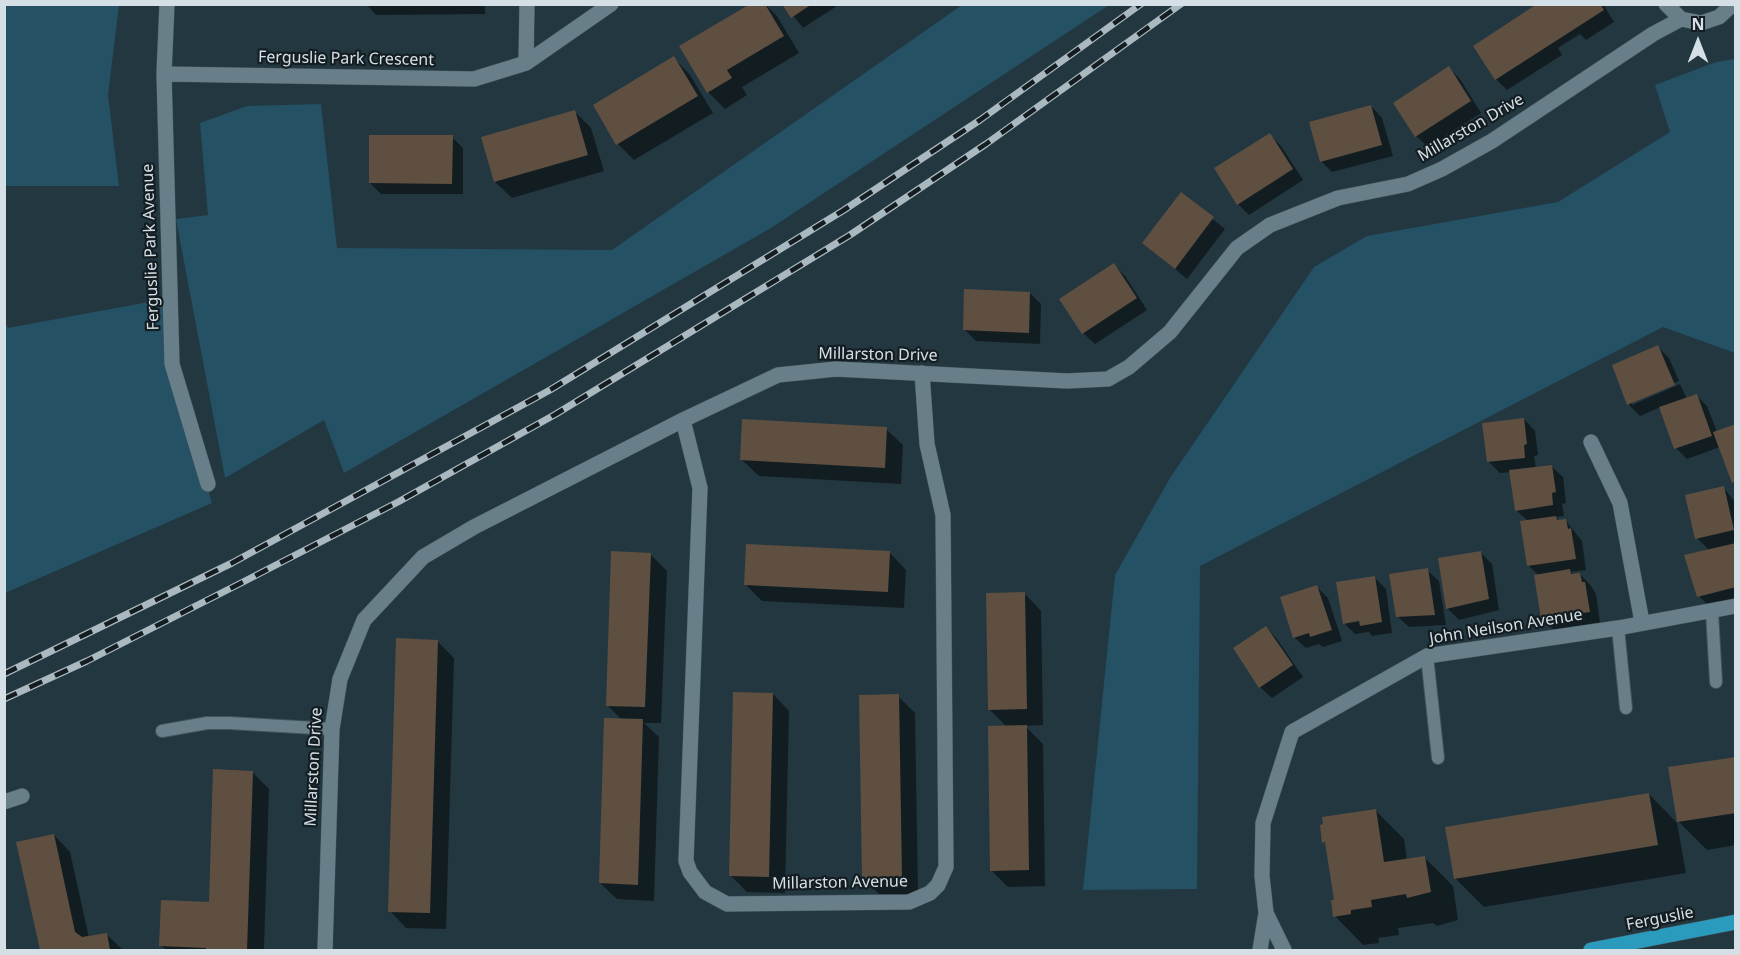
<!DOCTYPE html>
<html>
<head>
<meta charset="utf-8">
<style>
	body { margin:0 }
	#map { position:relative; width:1740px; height:955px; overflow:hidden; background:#233740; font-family:"Noto Sans",sans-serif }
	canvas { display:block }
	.frame { position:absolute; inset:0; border:6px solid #d4e0e6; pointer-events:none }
	.north { position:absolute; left:1668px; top:12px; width:60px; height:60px; -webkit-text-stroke:4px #141d21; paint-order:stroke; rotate:0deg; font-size:16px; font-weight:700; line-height:24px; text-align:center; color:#d4e0e6 }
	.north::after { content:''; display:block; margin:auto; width:21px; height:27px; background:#d4e0e6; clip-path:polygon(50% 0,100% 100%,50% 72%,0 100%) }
</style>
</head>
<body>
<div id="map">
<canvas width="1740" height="955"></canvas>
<div class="frame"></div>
<div class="north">N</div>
</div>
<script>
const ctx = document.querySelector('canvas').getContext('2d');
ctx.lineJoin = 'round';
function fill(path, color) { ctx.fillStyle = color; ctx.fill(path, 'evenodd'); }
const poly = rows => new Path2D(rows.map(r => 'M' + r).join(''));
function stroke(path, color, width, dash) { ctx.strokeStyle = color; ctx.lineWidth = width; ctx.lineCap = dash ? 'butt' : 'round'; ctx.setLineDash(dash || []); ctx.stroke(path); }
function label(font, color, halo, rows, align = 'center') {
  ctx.font = font + ' "Noto Sans",sans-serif'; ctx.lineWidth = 4.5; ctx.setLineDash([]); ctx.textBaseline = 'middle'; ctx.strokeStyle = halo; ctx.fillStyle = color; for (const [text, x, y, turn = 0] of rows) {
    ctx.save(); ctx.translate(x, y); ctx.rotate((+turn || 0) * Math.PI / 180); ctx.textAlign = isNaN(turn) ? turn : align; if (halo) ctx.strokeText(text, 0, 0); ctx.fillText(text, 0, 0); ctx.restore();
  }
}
const green = poly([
	[4,5,119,5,108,95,119,186,5,186],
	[962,5,1109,5,771,228,344,473,324,420,225,478,176,219,208,215,200,123,247,106,321,104,337,248,612,250],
	[1735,59,1735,353,1663,327,1200,566,1197,889,1083,890,1115,575,1170,478,1314,267,1367,236,1558,202,1670,132,1655,85,1716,62],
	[170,298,172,364,212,503,5,593,4,322,8,328]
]);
const shadow = poly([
	[366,4,485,4,485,14,376,15],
	[765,4,777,16,799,53,742,87,747,95,725,109,708,92,681,47],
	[784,4,840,4,803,28],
	[1540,4,1603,4,1614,22,1586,40,1580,34,1558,48,1562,55,1507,90,1496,79,1475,46],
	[674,58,690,75,713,113,634,160,618,144],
	[1449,68,1460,79,1481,113,1428,147,1416,136,1395,103],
	[1371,106,1382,118,1393,156,1332,172,1321,161],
	[575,112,591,128,604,171,512,198,495,182],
	[1270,135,1281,146,1303,180,1249,215,1238,204],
	[452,137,463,148,463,194,381,194,370,183],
	[1182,194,1225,229,1187,279,1144,243],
	[1114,265,1125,276,1147,310,1095,344,1083,333],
	[1030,293,1041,304,1040,344,976,341,965,330],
	[1658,347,1669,358,1679,381,1632,402,1632,405,1680,384,1687,399,1696,395,1707,406,1717,432,1736,425,1736,484,1720,447,1687,459,1676,448,1661,407,1640,416,1629,405,1614,365],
	[1524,419,1535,431,1538,455,1534,456,1536,468,1551,466,1563,477,1566,503,1562,504,1564,516,1556,517,1560,522,1566,521,1582,541,1586,570,1571,572,1574,575,1580,574,1591,586,1596,594,1600,623,1554,630,1542,619,1539,576,1528,565,1528,521,1516,510,1511,472,1500,473,1489,462],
	[886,429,903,445,901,484,759,476,742,460],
	[1723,487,1736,503,1736,601,1710,607,1699,596,1709,550,1697,538],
	[890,553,906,570,904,608,762,601,745,584],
	[1481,553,1492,564,1499,610,1459,620,1448,609,1440,559],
	[650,554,667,571,661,723,644,723,659,737,654,901,617,899,600,883,622,720,607,705],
	[1427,570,1439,581,1446,625,1409,627,1397,616],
	[1374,577,1386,589,1392,633,1372,636,1369,632,1355,634,1344,623],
	[1317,587,1328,598,1342,641,1323,647,1319,644,1306,648,1294,637],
	[1025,594,1041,611,1043,725,1025,726,1043,744,1045,886,1008,887,992,871,1007,727,989,709],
	[1266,627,1277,639,1303,677,1272,698,1260,687,1235,649],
	[437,641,454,658,446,929,406,928,390,911],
	[773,694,789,711,785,893,747,892,731,876],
	[898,696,915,713,918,894,880,895,863,878],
	[1736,759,1736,845,1707,850,1678,821],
	[252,772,269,789,264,950,166,950,161,945,210,903],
	[1649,794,1677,823,1686,873,1484,907,1455,878],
	[1375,810,1404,839,1407,860,1425,858,1453,886,1458,920,1437,926,1433,923,1398,928,1399,935,1378,938,1379,943,1363,945,1335,916,1336,901,1328,846,1324,842],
	[54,835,70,852,89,938,106,934,123,950,42,950,18,843]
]);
const building = poly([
	[750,4,765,4,784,36,727,70,732,78,707,93,679,46],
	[782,4,812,4,791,18],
	[1537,4,1600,4,1604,10,1495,80,1473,46],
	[674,56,698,96,616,145,593,105],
	[1449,66,1471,101,1415,137,1393,103],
	[1371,105,1382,145,1320,162,1309,122],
	[575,110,588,155,494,182,481,137],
	[1270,133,1293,169,1237,205,1214,168],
	[369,135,453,135,452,184,369,183],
	[1181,192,1214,217,1175,269,1142,243],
	[1114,263,1137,298,1082,334,1059,299],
	[964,289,1030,292,1029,333,963,330],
	[1658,345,1675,385,1627,405,1612,365],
	[1697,394,1712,436,1674,449,1659,407],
	[1524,418,1527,444,1524,445,1525,458,1487,462,1482,423],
	[742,419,887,427,885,468,740,460],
	[1736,424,1736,481,1732,483,1713,432],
	[1552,465,1556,492,1552,493,1553,505,1515,511,1509,470],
	[1724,486,1734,530,1695,539,1685,495],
	[1556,516,1557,520,1566,519,1568,529,1571,528,1576,559,1527,566,1520,521],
	[1736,543,1736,587,1697,597,1684,555],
	[746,544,890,551,888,592,744,585],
	[611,551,651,553,645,707,606,706],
	[1481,551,1489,599,1446,609,1438,558],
	[1428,568,1435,615,1396,617,1389,574],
	[1570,569,1571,574,1580,573,1582,582,1585,582,1590,612,1541,619,1534,575],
	[1375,576,1382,622,1360,626,1359,621,1343,624,1336,582],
	[1317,585,1332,630,1310,637,1309,633,1293,638,1280,597],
	[1025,592,1027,709,988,710,986,593],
	[1266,626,1293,665,1259,688,1233,648],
	[396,638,438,640,430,913,388,912],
	[733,692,773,693,769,877,729,876],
	[899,694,902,878,862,879,859,695],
	[604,718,643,719,638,885,599,883],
	[1027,725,1029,870,990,871,988,726],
	[1736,757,1736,813,1677,822,1668,767],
	[213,769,253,771,247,950,206,950,206,948,159,946,161,900,209,902],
	[1649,793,1658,845,1454,879,1445,827],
	[1376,809,1384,862,1425,856,1431,892,1407,898,1406,894,1371,900,1372,907,1351,910,1351,914,1333,917,1331,900,1334,900,1325,842,1322,843,1320,825,1323,824,1322,817],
	[54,834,75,932,82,937,107,933,110,950,40,950,16,842]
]);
const lane = poly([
	[1712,612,1716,682],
	[1618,628,1626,708],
	[1427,656,1438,758],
	[162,731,207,723,229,723,332,729]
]);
const street = poly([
	[167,4,164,74,172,364,208,484],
	[1666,4,1681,19,1701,23,1719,17,1733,4],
	[526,63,527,4],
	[164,74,474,79,526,63,611,4],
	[683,420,700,488,686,861,690,872,705,892,727,904,909,902,930,893,938,885,946,867,943,515,927,444,922,373],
	[1591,442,1620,503,1642,622],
	[4,802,22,796],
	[1266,913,1284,950],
	[325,950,332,729,340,679,364,620,423,557,474,527,683,420,778,375,836,369,1067,381,1108,379,1129,367,1170,332,1237,248,1270,225,1338,198,1408,184,1442,169,1492,141,1653,34,1681,19],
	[1260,950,1266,913,1262,876,1263,823,1292,732,1427,656,1618,628,1736,606]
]);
const primary = poly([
	[1591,950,1736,922]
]);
const rail = poly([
	[4,674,232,563,550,390,844,210,980,120,1141,4],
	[4,699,87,661,243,582,398,502,556,414,850,235,986,144,1181,4]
]);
const streetNames = [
	["Ferguslie Park Crescent",346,59,1],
	["Millarston Drive",1471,128,-30],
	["Ferguslie Park Avenue",151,247,-92],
	["Millarston Drive",878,355,1],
	["John Neilson Avenue",1506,627,-9],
	["Millarston Drive",314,767,-87],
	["Millarston Avenue",840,883,-1],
	["Ferguslie",1660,919,-11]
];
fill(green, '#245164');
fill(shadow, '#0007');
fill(building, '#5f4f41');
stroke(lane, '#43545c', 14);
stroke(street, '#43545c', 16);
stroke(primary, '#43545c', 16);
stroke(lane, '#687f89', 12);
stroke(street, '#687f89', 15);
stroke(primary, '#2a9abd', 15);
stroke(rail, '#aab8bf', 7);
stroke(rail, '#141d21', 4.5, [14]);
label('16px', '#d4e0e6', '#141d21', streetNames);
</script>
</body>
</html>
